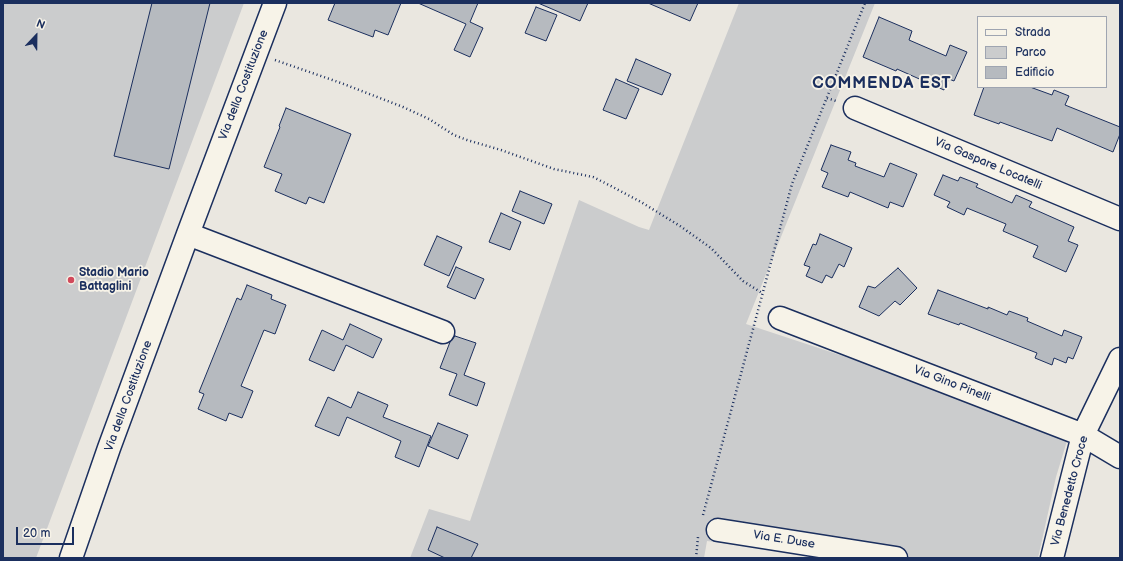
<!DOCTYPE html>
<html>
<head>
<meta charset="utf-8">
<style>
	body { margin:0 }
	#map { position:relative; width:1123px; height:561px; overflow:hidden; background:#eae7e0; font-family:"Balsamiq Sans",sans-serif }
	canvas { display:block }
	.frame { position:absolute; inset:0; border:4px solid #1b2f5e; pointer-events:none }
	.legend { position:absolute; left:977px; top:16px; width:130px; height:72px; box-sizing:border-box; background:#f7f3e8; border:1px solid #9fa5b1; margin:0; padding:5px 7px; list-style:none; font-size:12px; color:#1b2f5e }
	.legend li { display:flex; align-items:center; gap:8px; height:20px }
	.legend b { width:20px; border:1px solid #9fa5b1 }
	.north { position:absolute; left:16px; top:16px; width:40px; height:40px; -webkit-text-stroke:3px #f7f3e8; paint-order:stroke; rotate:22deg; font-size:11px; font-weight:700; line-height:16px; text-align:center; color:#1b2f5e }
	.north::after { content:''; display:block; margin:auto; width:14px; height:18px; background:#1b2f5e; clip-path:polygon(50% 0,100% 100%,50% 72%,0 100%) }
	.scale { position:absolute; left:16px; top:527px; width:58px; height:18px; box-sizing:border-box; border:2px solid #1b2f5e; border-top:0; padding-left:5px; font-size:12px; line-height:14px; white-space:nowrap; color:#1b2f5e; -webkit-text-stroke:3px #f7f3e8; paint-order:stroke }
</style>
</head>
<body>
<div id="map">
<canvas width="1123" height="561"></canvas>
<div class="frame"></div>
<ul class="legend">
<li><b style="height:5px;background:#f7f3e8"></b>Strada</li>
<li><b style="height:11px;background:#cbcccd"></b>Parco</li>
<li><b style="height:11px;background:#b6babf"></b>Edificio</li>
</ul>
<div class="north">N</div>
<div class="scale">20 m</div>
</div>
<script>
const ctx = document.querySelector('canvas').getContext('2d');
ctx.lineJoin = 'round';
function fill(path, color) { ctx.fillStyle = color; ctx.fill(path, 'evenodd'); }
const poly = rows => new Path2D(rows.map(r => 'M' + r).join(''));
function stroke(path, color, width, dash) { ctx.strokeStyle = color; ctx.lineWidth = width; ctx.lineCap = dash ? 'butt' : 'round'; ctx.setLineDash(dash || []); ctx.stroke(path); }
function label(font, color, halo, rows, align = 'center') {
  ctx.font = font + ' "Balsamiq Sans",sans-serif'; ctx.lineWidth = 3.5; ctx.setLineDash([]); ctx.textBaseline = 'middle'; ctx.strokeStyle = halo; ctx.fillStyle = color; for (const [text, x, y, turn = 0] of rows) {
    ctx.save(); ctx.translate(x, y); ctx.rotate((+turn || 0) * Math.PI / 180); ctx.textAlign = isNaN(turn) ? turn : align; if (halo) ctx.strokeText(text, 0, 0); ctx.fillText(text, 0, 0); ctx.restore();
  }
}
const green = poly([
	[3,3,244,3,36,558,3,558],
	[739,3,875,3,746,324,1070,431,1056,477,1038,558,834,558,707,541,704,558,410,558,429,509,470,521,579,200,639,227,649,230]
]);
const building = poly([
	[152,3,210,3,169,169,114,156,152,3],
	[335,3,401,3,388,35,375,30,373,37,328,20,335,3],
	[418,3,478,3,470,22,483,28,470,57,454,50,466,24,418,3],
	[538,3,588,3,580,21,538,3],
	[648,3,698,3,690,21,648,3],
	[536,7,557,15,546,41,525,33,536,7],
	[879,17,912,31,909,40,946,56,950,45,967,52,954,81,949,79,944,90,897,69,896,71,863,57,879,17],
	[636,59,671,74,662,95,627,81,636,59],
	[616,79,639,89,626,119,603,110,616,79],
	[984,87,1030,87,1052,95,1054,90,1069,96,1065,105,1120,127,1120,134,1113,152,1057,128,1052,141,1000,122,999,124,974,115,984,87],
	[286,108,351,134,324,203,309,197,306,204,275,191,282,174,264,167,280,127,279,126,286,108],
	[831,145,851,152,848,160,856,163,855,166,884,177,890,163,917,174,903,207,890,202,888,208,850,192,848,197,822,187,828,173,821,170,831,145],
	[943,175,958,181,960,177,978,184,976,187,1012,203,1016,195,1032,202,1029,207,1074,227,1068,241,1078,245,1066,272,1033,257,1038,246,1003,231,1006,224,967,208,964,215,947,207,950,202,934,195,943,175],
	[520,191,552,204,544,224,512,211,520,191],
	[501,213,521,222,510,250,489,242,501,213],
	[820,234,852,248,844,267,839,264,832,278,826,275,822,283,806,276,810,267,804,265,813,244,816,245,820,234],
	[437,236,462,247,449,276,424,265,437,236],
	[456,267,484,279,475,299,447,287,456,267],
	[898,268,917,288,900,305,895,301,879,316,859,307,868,286,875,288,898,268],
	[247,285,272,295,271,299,286,305,275,334,264,330,241,386,253,391,242,418,229,413,226,421,198,409,204,394,199,392,237,298,241,300,247,285],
	[938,290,988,309,988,307,1007,315,1009,311,1028,318,1027,321,1062,336,1064,330,1082,337,1073,359,1068,357,1066,363,1054,358,1052,365,1035,358,1037,353,960,323,959,325,928,314,938,290],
	[350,324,382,339,373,358,346,345,334,371,309,360,322,330,343,340,350,324],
	[455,336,476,343,464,375,485,383,477,406,449,395,457,374,440,368,450,342,455,336],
	[358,392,388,405,383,417,431,436,419,467,395,457,401,441,347,417,339,436,315,426,328,397,351,408,358,392],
	[438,423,468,435,458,459,428,446,438,423],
	[437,527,478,544,471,558,445,558,428,550,437,527]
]);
const path = poly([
	[275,60,341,83,403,107,429,119,454,135,467,140,501,150,554,169,593,177,609,185,641,202,680,226,711,248,743,281,762,293],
	[827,98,836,101],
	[703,515,792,184,865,3],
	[696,558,698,537]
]);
const minor = poly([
	[855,108,1120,219],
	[188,234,443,332],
	[780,318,1083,435,1120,457],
	[718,530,896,558],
	[71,558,109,448,188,234,275,3],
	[1052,558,1083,435,1120,359]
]);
const markers = [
	[71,280,4,"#d1495b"]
];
const streetNames = [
	["Via della Costituzione",244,85,-69],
	["Via Gaspare Locatelli",988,164,23],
	["Via Gino Pinelli",952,384,21],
	["Via della Costituzione",129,396,-70],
	["Via Benedetto Croce",1070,491,-75],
	["Via E. Duse",784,540,9]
];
const poiNames = [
	["Stadio Mario",79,273],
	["Battaglini",79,287]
];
const districtNames = [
	["COMMENDA EST",882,84]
];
fill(green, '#cbcccd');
fill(building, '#b6babf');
stroke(building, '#1b2f5e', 1);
stroke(minor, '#1b2f5e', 25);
stroke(path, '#1b2f5e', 2.5, [1, 3]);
stroke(minor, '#f7f3e8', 22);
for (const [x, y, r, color] of markers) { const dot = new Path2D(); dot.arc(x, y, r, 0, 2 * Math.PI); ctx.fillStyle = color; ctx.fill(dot); stroke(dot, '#f7f3e8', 1.5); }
label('12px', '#1b2f5e', '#f7f3e8', streetNames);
label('bold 12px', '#1b2f5e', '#f7f3e8', poiNames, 'left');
ctx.letterSpacing = '1px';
label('bold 16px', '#1b2f5e', '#f7f3e8', districtNames);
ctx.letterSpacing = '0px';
</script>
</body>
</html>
